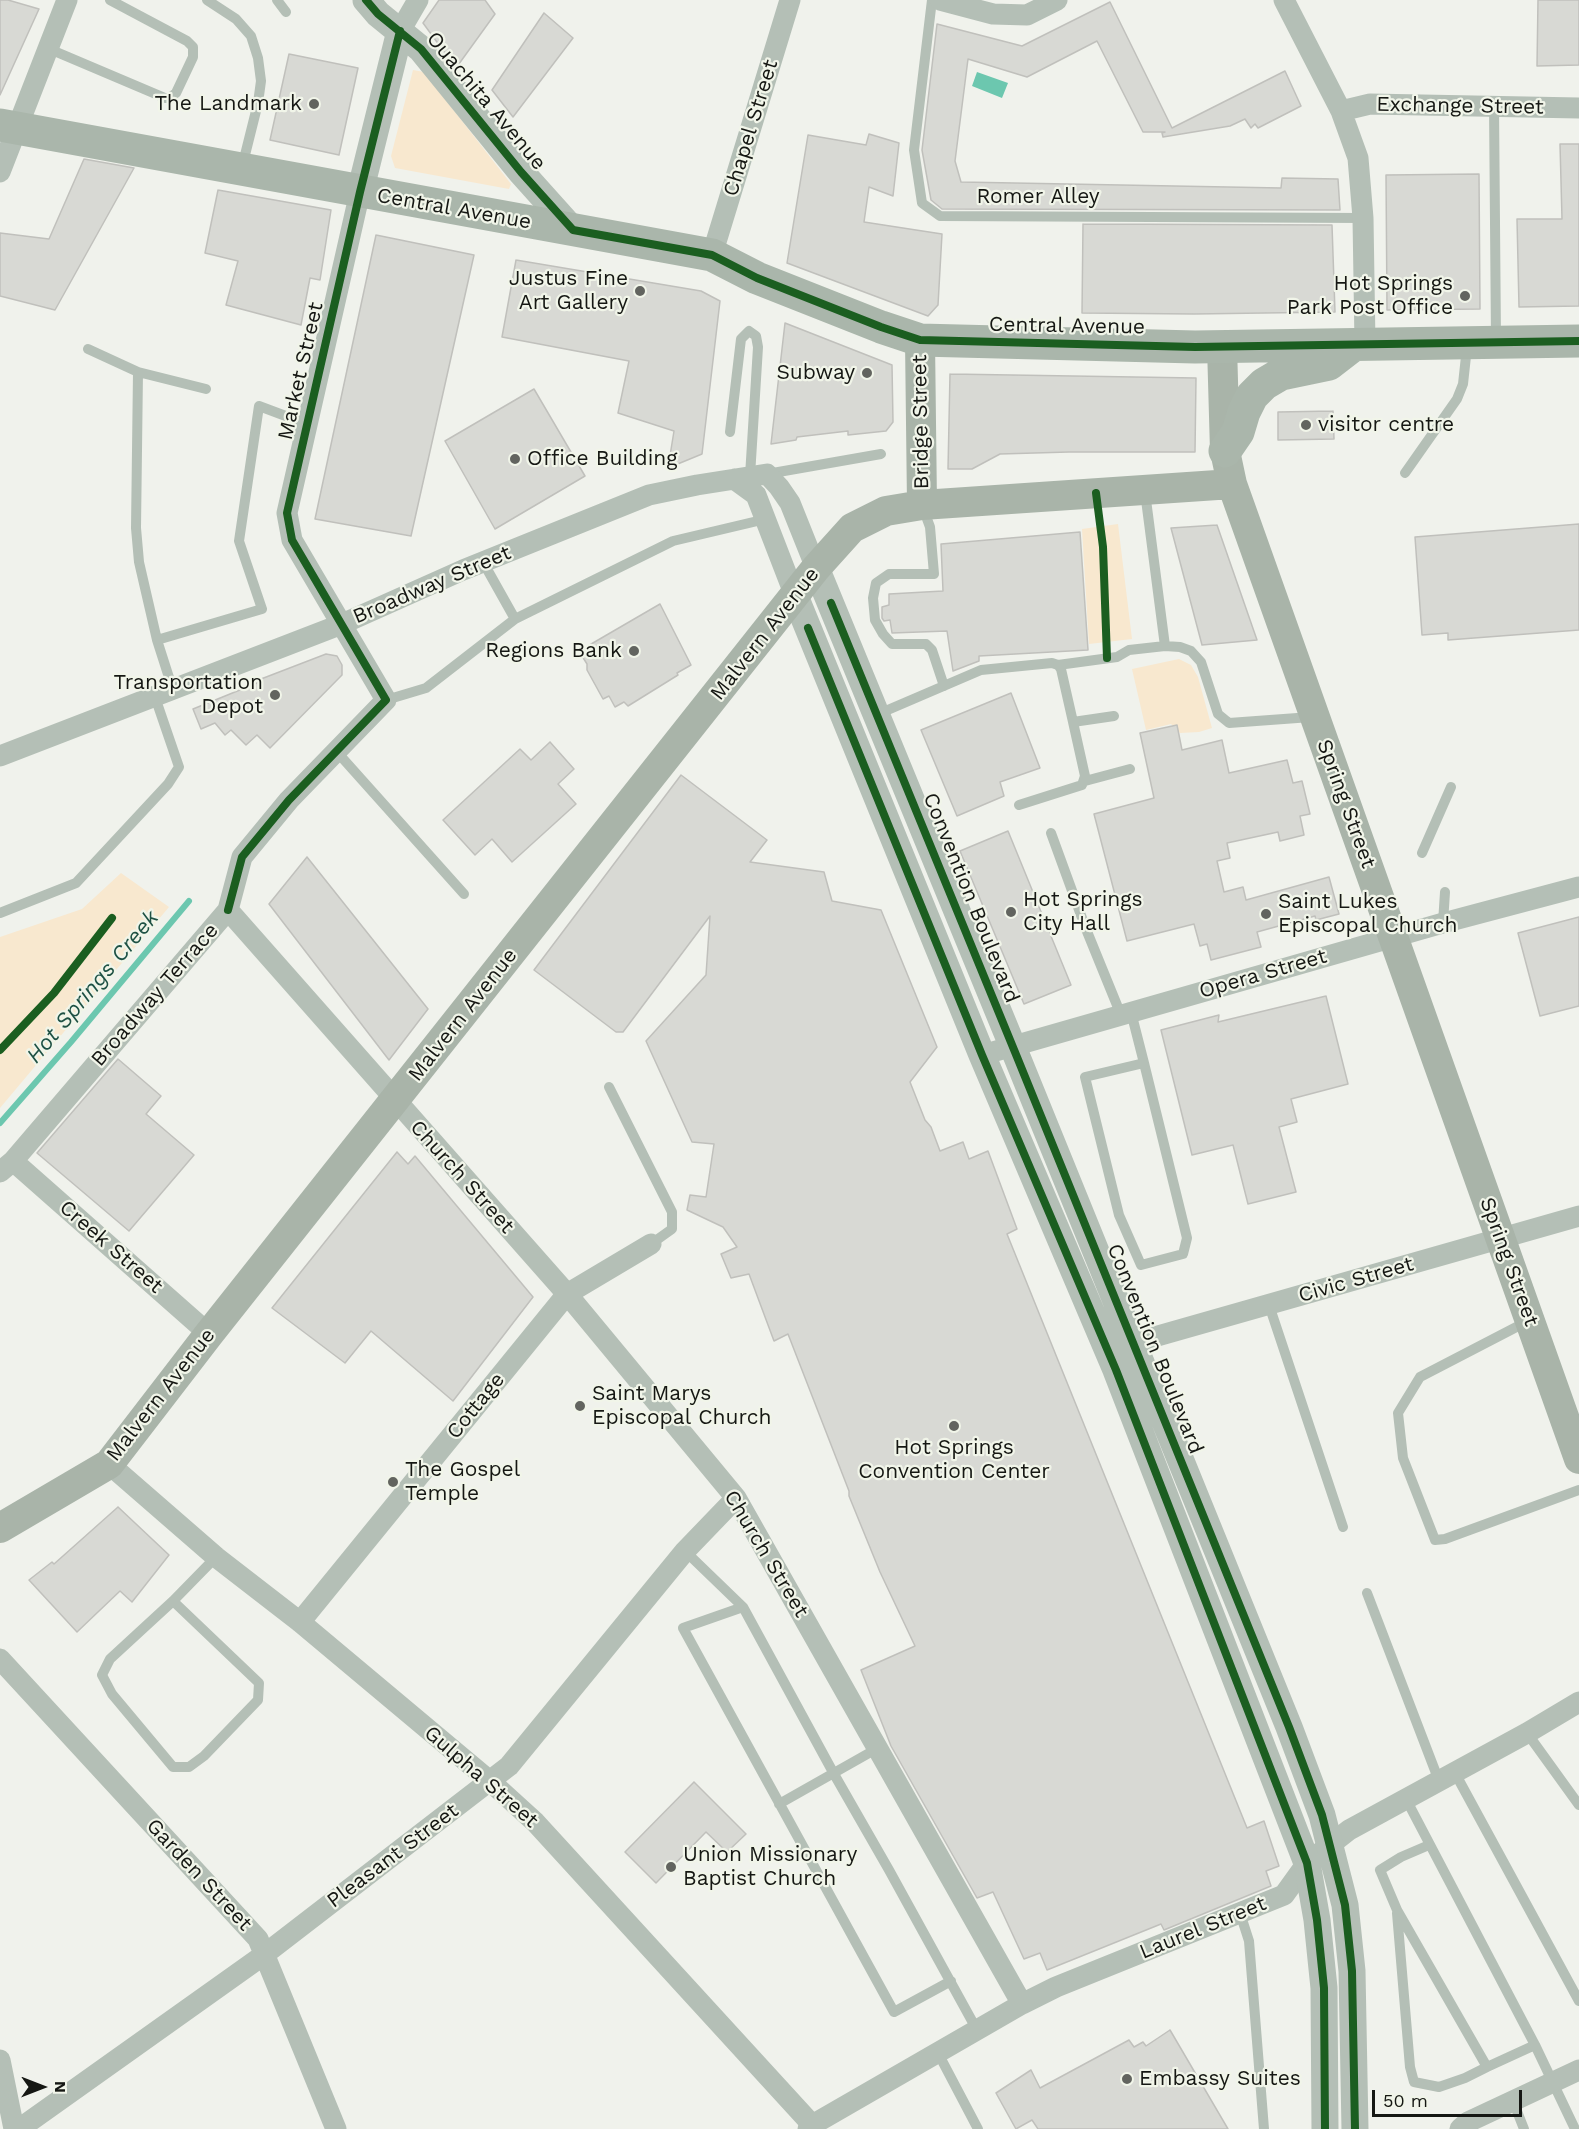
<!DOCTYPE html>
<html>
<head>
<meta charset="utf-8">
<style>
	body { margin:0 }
	#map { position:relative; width:1579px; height:2129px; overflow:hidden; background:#f0f2ec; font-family:"Work Sans",sans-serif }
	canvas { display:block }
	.north { position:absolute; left:12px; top:2057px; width:60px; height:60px; -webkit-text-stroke:4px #f1f5e9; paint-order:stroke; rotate:90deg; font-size:16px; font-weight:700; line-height:24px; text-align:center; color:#151713 }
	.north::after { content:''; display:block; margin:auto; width:21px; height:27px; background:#151713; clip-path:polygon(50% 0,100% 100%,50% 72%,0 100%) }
	.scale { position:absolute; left:1372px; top:2090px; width:150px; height:27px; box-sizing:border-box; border:3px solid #151713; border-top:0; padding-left:8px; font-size:18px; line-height:21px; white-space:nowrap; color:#151713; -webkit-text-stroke:4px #f1f5e9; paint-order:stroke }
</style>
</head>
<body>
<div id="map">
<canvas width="1579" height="2129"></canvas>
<div class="north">N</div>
<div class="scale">50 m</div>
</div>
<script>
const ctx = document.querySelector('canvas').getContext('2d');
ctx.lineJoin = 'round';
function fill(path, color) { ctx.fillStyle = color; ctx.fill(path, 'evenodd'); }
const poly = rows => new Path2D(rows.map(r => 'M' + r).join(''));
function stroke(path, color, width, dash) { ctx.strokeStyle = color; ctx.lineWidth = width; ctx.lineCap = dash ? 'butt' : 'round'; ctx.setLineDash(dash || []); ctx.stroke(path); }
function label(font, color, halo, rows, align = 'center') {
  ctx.font = font + ' "Work Sans",sans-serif'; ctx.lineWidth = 4.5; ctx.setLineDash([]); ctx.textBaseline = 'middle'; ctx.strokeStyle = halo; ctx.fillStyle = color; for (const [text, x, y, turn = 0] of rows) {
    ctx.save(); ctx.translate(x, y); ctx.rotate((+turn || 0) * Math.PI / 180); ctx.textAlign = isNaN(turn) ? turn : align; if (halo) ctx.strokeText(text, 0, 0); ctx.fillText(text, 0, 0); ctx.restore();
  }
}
const green = poly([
	[413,70,424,72,511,184,509,189,395,168,391,156],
	[1118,524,1132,639,1089,644,1082,529],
	[1179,659,1191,665,1198,677,1212,728,1199,732,1180,733,1171,724,1146,730,1132,669],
	[121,873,169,907,0,1108,0,937,82,909]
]);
const water = poly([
	[977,72,1008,83,1002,98,972,86]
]);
const stream = poly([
	[0,1123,71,1042,189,901]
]);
const building = poly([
	[0,0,8,0,39,9,0,95,0,0],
	[439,0,485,0,495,14,456,68,423,23,439,0],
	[1538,0,1579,0,1579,65,1537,66,1538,0],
	[1110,2,1172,128,1285,71,1301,106,1258,128,1255,124,1251,128,1245,119,1230,126,1163,137,1162,133,1165,132,1143,132,1097,41,1027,77,968,59,955,161,961,182,1281,188,1282,178,1338,179,1340,210,942,209,931,200,922,150,937,24,1022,46,1110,2],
	[544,13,573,38,513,117,492,90,544,13],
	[289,54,358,68,339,155,270,140,289,54],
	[869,134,899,143,893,196,869,187,864,222,942,234,938,305,928,316,787,263,808,135,866,145,869,134],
	[1560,144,1579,144,1579,306,1519,307,1517,219,1562,219,1560,144],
	[84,159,134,168,55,310,0,296,0,233,49,239,84,159],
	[1479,174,1480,309,1387,310,1386,175,1479,174],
	[218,190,331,210,320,280,310,278,301,325,226,305,238,261,205,253,218,190],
	[1083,224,1332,225,1335,312,1194,314,1082,313,1083,224],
	[376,235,474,255,411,536,315,519,376,235],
	[516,260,701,291,720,301,702,454,668,468,674,431,618,413,629,361,502,337,516,260],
	[785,323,892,365,893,422,886,431,848,435,848,431,797,437,796,440,771,444,785,323],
	[950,374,1196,378,1195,452,1069,452,1000,454,972,469,948,469,950,374],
	[534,389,585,476,495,529,445,441,534,389],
	[1333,411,1334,439,1278,440,1278,412,1333,411],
	[1579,524,1579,630,1448,640,1448,633,1422,635,1415,537,1579,524],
	[1217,525,1257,640,1202,645,1171,528,1217,525],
	[1080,532,1088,650,979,656,979,661,953,671,947,631,892,633,890,620,884,621,882,618,882,607,889,605,889,594,943,591,941,544,1080,532],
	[660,604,691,665,677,673,678,675,628,706,624,702,615,707,609,696,603,699,587,670,587,664,582,656,586,647,660,604],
	[326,654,337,656,342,665,342,675,270,748,257,735,246,745,231,730,225,735,215,723,201,729,193,709,262,681,261,679,326,654],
	[1011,693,1040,768,1000,782,1004,796,957,816,921,730,1011,693],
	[1177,725,1182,750,1222,740,1229,773,1287,760,1293,783,1302,781,1310,814,1300,816,1304,835,1280,841,1278,832,1227,843,1230,858,1217,861,1224,892,1243,887,1246,900,1329,877,1339,914,1316,920,1315,916,1257,932,1261,947,1211,960,1207,944,1200,946,1194,924,1127,941,1094,814,1154,798,1140,733,1177,725],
	[550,742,574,769,558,784,576,804,512,862,492,839,475,855,443,820,520,749,531,760,550,742],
	[681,775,767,840,750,862,824,872,832,901,881,910,937,1047,910,1082,925,1120,931,1127,940,1151,963,1142,969,1159,988,1151,1017,1229,1007,1234,1247,1828,1264,1821,1279,1866,1266,1871,1271,1886,1164,1930,1161,1924,1047,1970,1040,1953,1024,1959,993,1892,977,1898,891,1746,861,1670,915,1646,880,1572,849,1496,849,1491,788,1334,774,1341,749,1274,731,1278,721,1254,737,1247,723,1227,687,1210,690,1195,706,1197,714,1144,692,1142,646,1041,706,975,710,916,623,1032,616,1032,534,970,681,775],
	[1008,831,1071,985,1024,1004,960,851,1008,831],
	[307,857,428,1009,389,1060,269,904,307,857],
	[1579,917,1579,1006,1540,1016,1518,933,1579,917],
	[1326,996,1348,1084,1291,1099,1297,1122,1279,1127,1296,1192,1248,1204,1233,1145,1192,1155,1161,1030,1219,1015,1218,1022,1326,996],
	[118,1059,161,1096,146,1114,194,1155,129,1231,37,1153,118,1059],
	[397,1152,408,1164,415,1156,533,1297,453,1401,371,1331,345,1363,272,1308,397,1152],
	[118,1507,169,1555,132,1602,120,1591,77,1632,29,1580,52,1562,54,1564,118,1507],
	[694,1782,746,1834,727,1852,706,1832,656,1883,625,1852,694,1782],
	[1170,2030,1228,2129,1038,2129,1032,2120,1016,2129,996,2093,1031,2070,1040,2088,1129,2040,1134,2047,1143,2042,1146,2046,1170,2030]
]);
const service = poly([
	[207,0,236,19,251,36,258,58,261,81,258,103,242,167],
	[277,0,286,12],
	[932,0,914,150,922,203,940,216,1363,218],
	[47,48,165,98,169,98,176,93,193,57,193,47,187,41,110,0],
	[1494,106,1496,340],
	[88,349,138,372],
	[730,432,741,339,749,331,756,336,758,347,750,476],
	[1405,473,1457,399,1463,384,1467,347],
	[767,474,881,454],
	[1145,492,1165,646],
	[923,508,930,527,934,574,889,574,876,583,873,598,875,620,883,634,892,644,926,644,932,650,944,686],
	[515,619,673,541,766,519],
	[157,640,139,562,136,528,138,372,206,389],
	[1058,665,1117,657,1129,650,1165,646,1180,647,1191,651,1201,662,1218,714,1229,723,1311,717],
	[173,690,157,640,262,609,239,541,259,406,307,424],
	[386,700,426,688,515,619,483,562],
	[876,715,981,670,1052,663,1058,665,1061,669,1073,722],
	[337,752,464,894],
	[1085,781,1130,769],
	[1019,805,1082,785,1085,776,1073,722,1114,716],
	[1051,833,1086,929,1121,1015],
	[1422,853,1451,787],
	[0,913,76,883,168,784,179,767,155,697],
	[1443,923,1445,892],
	[1131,1012,1144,1063,1187,1238,1183,1254,1141,1265,1119,1215,1085,1077,1144,1063],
	[609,1087,672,1212,672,1229,651,1244],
	[1269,1305,1343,1527],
	[1528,1321,1420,1377,1398,1413,1403,1458,1435,1540,1445,1539,1579,1490],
	[685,1551,743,1607,834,1774,889,1870,977,2030],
	[1367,1593,1439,1781],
	[173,1601,259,1683,258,1700,204,1756,189,1767,173,1767,112,1694,102,1675,110,1659,173,1601,216,1557],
	[743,1607,683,1628,894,2012,951,1981],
	[1527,1733,1579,1805],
	[1455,1773,1579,2001],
	[1406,1799,1535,2045,1575,2129],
	[779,1804,878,1748],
	[1429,1845,1401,1857,1380,1870,1397,1910,1487,2067,1535,2045],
	[1240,1913,1249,1941,1264,2129],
	[1397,1913,1410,2067,1414,2082,1439,2087,1465,2078,1487,2067],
	[938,2053,978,2129],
	[1513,2101,1524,2129]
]);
const minor = poly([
	[940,0,993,14,1027,15,1057,0],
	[1284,0,1341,111,1358,158,1363,218,1365,344],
	[400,31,418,0],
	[1341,111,1370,104,1579,108],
	[0,172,67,0],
	[712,255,790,0],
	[734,479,756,495,795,596],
	[0,756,342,624,463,570,649,495,697,485,767,474,779,487,790,503,816,568],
	[228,910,567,1294,736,1498,1022,2004],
	[982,1055,1443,923,1579,887],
	[13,1161,209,1334],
	[0,1172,13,1161,228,910,242,857,289,800,386,700,292,540,287,513,360,192],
	[1133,1343,1579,1216],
	[109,1464,216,1557,300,1622,491,1782,535,1822,816,2129],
	[300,1622,567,1294,651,1244],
	[0,1659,258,1939,336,2129],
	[0,2060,14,2129],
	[19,2129,265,1954,509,1766,685,1551,736,1498],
	[808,2129,812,2125,1022,2004,1056,1987,1284,1895,1307,1863,1349,1830,1527,1733,1579,1702],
	[1460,2129,1468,2122,1579,2070]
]);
const tertiary = poly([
	[366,0,378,14,421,49,521,172,573,230],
	[360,192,400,31],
	[816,568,1017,1057,1289,1727,1322,1815,1345,1905,1352,1971,1355,2129],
	[795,596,982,1055,1116,1370,1307,1863,1317,1920,1324,1988,1325,2129]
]);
const secondary = poly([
	[920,340,922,505],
	[1222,346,1225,451,1232,484,1579,1459],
	[0,1528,109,1464,209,1334,816,568,852,528,886,511,922,505,1232,484]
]);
const primary = poly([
	[0,125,712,255,757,278,881,327,920,340,1195,347,1579,341],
	[1225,451,1238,432,1244,412,1252,396,1264,384,1281,374,1329,364,1351,347]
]);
const cycleway = poly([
	[366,0,378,14,421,49,521,172,573,230,712,255,757,278,881,327,920,340,1195,347,1579,341],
	[1096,493,1103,547,1107,658],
	[831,603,1017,1057,1289,1727,1322,1815,1345,1905,1352,1971,1355,2129],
	[808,628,982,1055,1116,1370,1307,1863,1317,1920,1324,1988,1325,2129],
	[228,910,242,857,289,800,386,700,292,540,287,513,360,192,400,31],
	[0,1050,54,993,112,918]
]);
const markers = [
	[314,104,6,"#62645f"],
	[640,291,6,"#62645f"],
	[1465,296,6,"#62645f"],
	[867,373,6,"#62645f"],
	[1306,425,6,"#62645f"],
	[515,459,6,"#62645f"],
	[634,651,6,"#62645f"],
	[275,695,6,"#62645f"],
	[1011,912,6,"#62645f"],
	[1266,914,6,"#62645f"],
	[580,1406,6,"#62645f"],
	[954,1426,6,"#62645f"],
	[393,1482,6,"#62645f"],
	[671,1867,6,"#62645f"],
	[1127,2079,6,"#62645f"]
];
const streetNames = [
	["Ouachita Avenue",486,101,50],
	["Exchange Street",1460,106,1],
	["Chapel Street",751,128,-73],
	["Romer Alley",1038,197],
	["Central Avenue",454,209,10],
	["Central Avenue",1067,326,1],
	["Market Street",301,371,-77],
	["Bridge Street",921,422,-91],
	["Broadway Street",432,585,-23],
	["Malvern Avenue",765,634,-52],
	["Spring Street",1346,804,70],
	["Convention Boulevard",971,898,68],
	["Opera Street",1263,974,-16],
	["Broadway Terrace",155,995,-49],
	["Malvern Avenue",463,1015,-52],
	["Church Street",462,1177,48],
	["Creek Street",111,1247,41],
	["Spring Street",1509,1262,70],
	["Civic Street",1356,1280,-16],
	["Convention Boulevard",1155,1349,68],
	["Malvern Avenue",161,1395,-52],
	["Cottage",476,1406,-51],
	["Church Street",766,1554,59],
	["Gulpha Street",481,1777,41],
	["Pleasant Street",393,1856,-37],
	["Garden Street",199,1875,47],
	["Laurel Street",1203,1928,-22]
];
const poiNames = [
	["The Landmark",302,104,"right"],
	["Justus Fine",628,279,"right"],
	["Art Gallery",628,303,"right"],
	["Hot Springs",1453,284,"right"],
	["Park Post Office",1453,308,"right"],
	["Subway",855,373,"right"],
	["visitor centre",1318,425],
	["Office Building",527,459],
	["Regions Bank",622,651,"right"],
	["Transportation",263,683,"right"],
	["Depot",263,707,"right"],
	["Hot Springs",1023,900],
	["City Hall",1023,924],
	["Saint Lukes",1278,902],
	["Episcopal Church",1278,926],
	["Saint Marys",592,1394],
	["Episcopal Church",592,1418],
	["Hot Springs",954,1448,"center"],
	["Convention Center",954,1472,"center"],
	["The Gospel",405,1470],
	["Temple",405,1494],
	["Union Missionary",683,1855],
	["Baptist Church",683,1879],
	["Embassy Suites",1139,2079]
];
const waterNames = [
	["Hot Springs Creek",93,987,-50]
];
fill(green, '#f8e8cf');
fill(water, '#6cc7af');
stroke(stream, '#6cc7af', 6);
fill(building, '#d8d9d4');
stroke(building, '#c0c0bc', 1.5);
stroke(service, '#b4bfb6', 10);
stroke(minor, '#b4bfb6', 21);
stroke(tertiary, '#b4bfb6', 27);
stroke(secondary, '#a9b4a9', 30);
stroke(primary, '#aab6ab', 33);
stroke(cycleway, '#1b5e20', 8);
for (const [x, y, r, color] of markers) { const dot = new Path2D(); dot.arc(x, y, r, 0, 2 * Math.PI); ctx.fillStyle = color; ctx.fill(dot); stroke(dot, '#f1f5e9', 2); }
label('21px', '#151713', '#f1f5e9', streetNames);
label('21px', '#151713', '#f1f5e9', poiNames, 'left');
label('italic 22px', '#1e5144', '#f1f5e9', waterNames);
</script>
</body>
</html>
